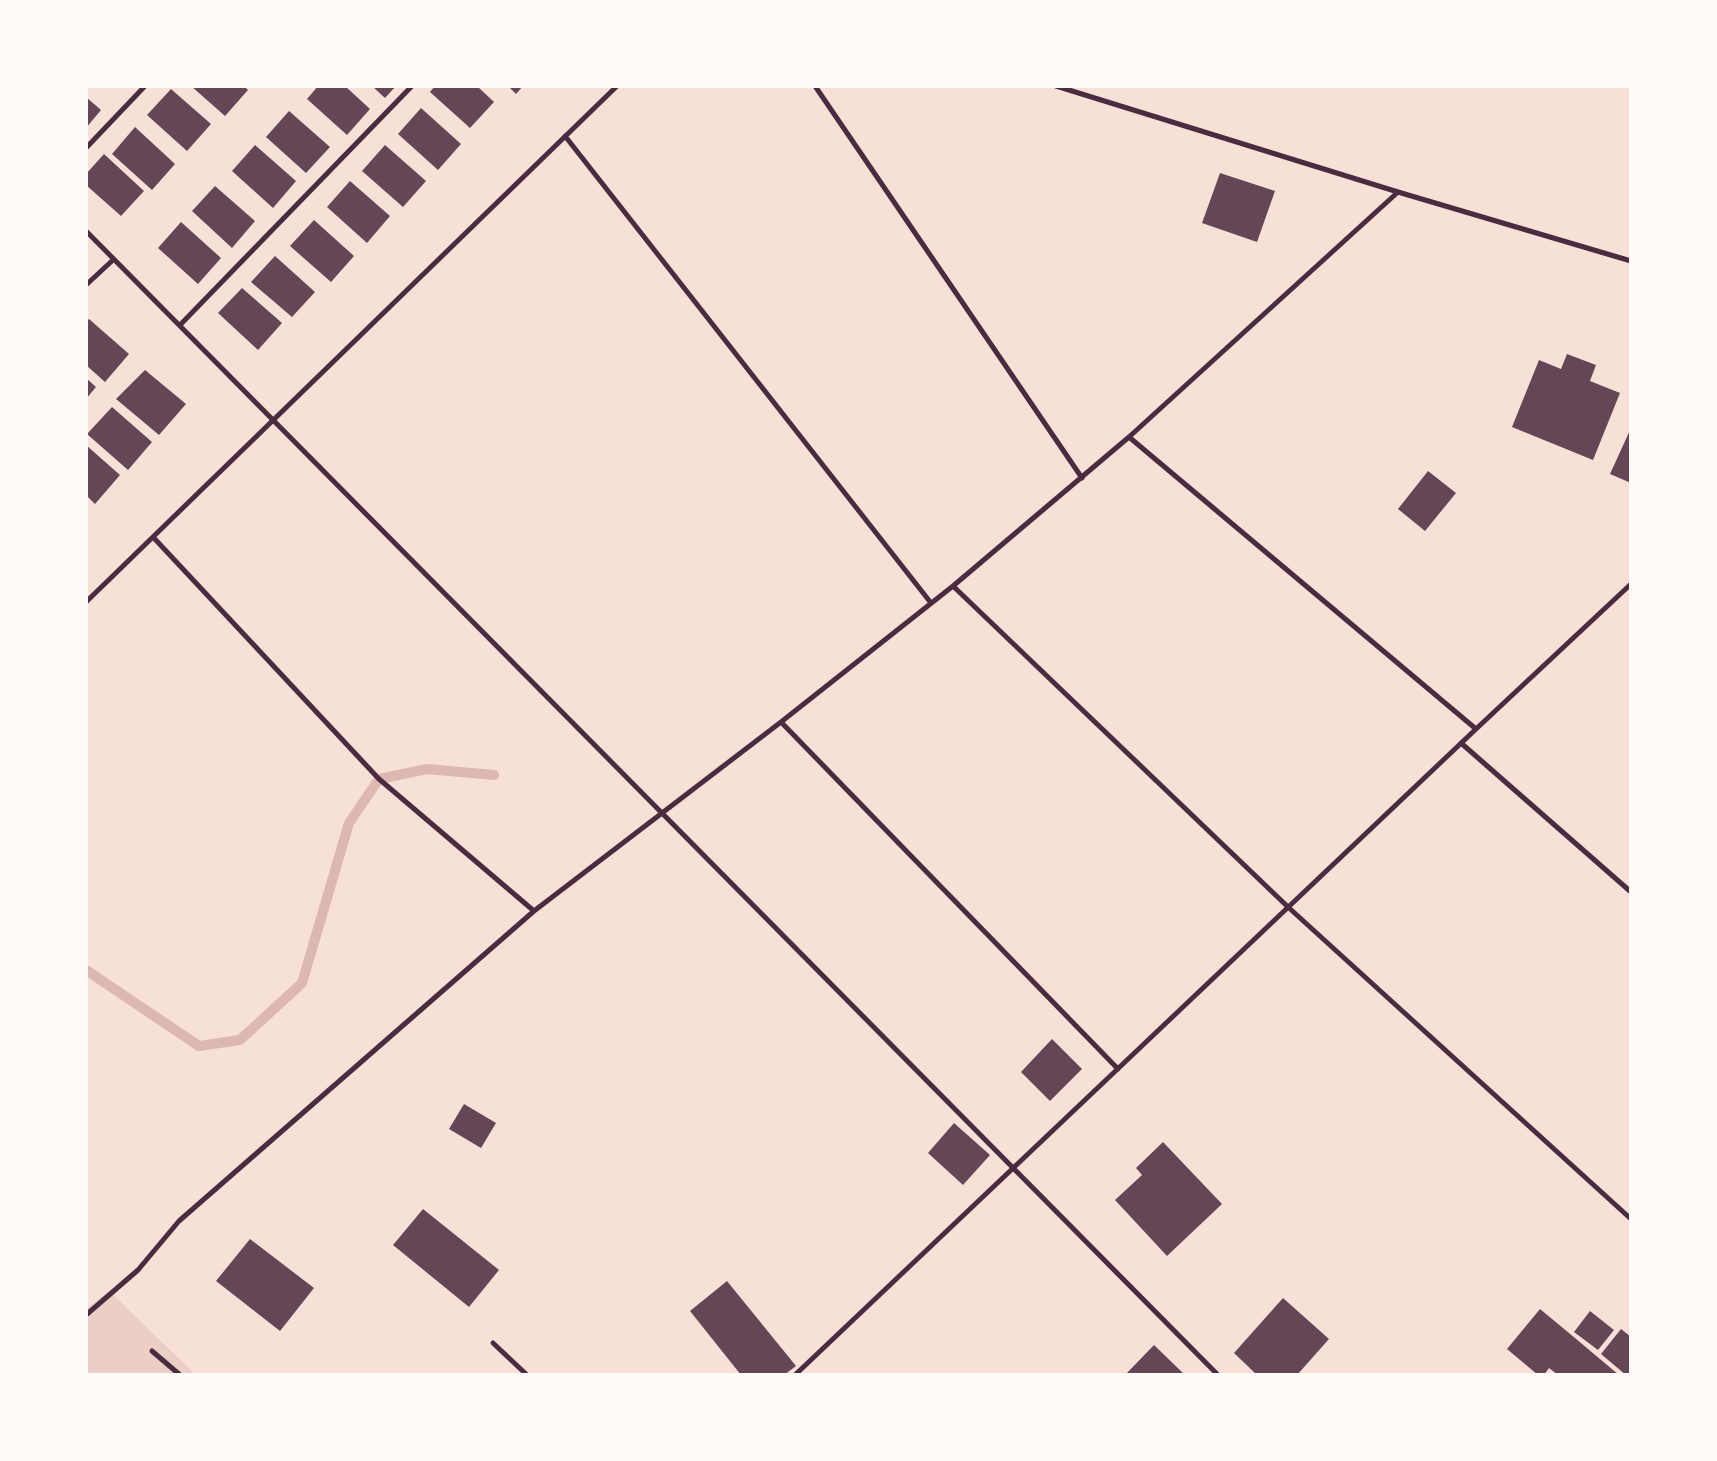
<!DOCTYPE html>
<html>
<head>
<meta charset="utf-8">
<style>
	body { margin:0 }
	#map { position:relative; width:1717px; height:1461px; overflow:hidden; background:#f7e1d7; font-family:Signika,sans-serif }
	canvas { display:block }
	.frame { position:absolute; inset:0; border:88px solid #fffaf5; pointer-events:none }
</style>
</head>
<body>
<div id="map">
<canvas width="1717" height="1461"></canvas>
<div class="frame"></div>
</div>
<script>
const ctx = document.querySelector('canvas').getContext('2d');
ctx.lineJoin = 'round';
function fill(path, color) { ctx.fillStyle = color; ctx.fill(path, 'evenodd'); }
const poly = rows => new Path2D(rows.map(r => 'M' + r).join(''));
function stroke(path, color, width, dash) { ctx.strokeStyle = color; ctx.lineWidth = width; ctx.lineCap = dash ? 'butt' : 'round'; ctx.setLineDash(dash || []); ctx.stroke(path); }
const green = poly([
	[109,1291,196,1375,86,1375,86,1309]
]);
const stream = poly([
	[86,970,199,1046,240,1040,302,983,349,823,379,779,427,769,494,775]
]);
const building = poly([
	[191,86,244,86,248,90,225,116],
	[318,86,345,86,370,109,347,135,307,99],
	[372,86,396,86,385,98],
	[435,86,477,86,494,102,470,128,430,92],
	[508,86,523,86,516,94],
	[171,89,211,124,187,151,147,115],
	[86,97,101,110,86,128],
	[421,108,461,144,438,170,398,134],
	[289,111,330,147,306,173,266,137],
	[135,127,175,164,152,190,112,154],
	[255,145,296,181,273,208,232,171],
	[385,145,426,181,403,207,362,171],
	[104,154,144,191,121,216,86,185,86,174],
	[1220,173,1275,191,1257,242,1202,223],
	[350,181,390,216,367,243,327,207],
	[215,186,255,221,232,248,192,211],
	[314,220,354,256,331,282,290,246],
	[181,222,221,258,198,284,158,248],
	[275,256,315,292,292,317,251,282],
	[242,288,282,323,258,350,218,313],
	[89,319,129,354,105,382,86,365,86,322],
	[1567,354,1596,365,1590,381,1620,393,1593,460,1512,427,1539,360,1561,369],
	[145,370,186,404,159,435,116,399],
	[86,378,96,387,86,399],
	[112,407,152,442,128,470,87,434],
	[1631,428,1631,483,1610,474],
	[86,445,120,475,95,504,86,495],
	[1428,471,1456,493,1425,531,1398,509],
	[1052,1039,1082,1069,1050,1101,1021,1072],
	[464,1104,496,1123,481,1148,449,1129],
	[954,1123,990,1155,963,1185,928,1153],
	[1163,1142,1222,1204,1167,1256,1115,1200,1142,1175,1136,1168],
	[423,1209,499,1270,469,1307,393,1245],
	[250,1239,314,1288,280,1331,216,1281],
	[727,1281,796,1366,784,1375,741,1375,690,1311],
	[1283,1298,1329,1339,1297,1375,1257,1375,1234,1353],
	[1540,1309,1575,1338,1619,1375,1558,1375,1549,1368,1544,1375,1538,1375,1507,1349],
	[1590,1311,1614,1330,1598,1350,1574,1332],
	[1621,1329,1631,1337,1631,1375,1626,1375,1601,1354],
	[1154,1345,1185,1375,1125,1375]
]);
const minor = poly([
	[815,86,1082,478],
	[1056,86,1398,192,1631,261],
	[565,136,931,603],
	[86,148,145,86],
	[86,231,1218,1375],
	[86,285,114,259],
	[180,325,412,86],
	[1129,437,1476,729],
	[153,537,379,779,534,911],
	[953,586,1288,907,1631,1219],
	[86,602,617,86],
	[781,722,1118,1069],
	[1461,743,1631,892],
	[86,1315,138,1270,179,1221,534,911,781,722,953,586,1129,437,1398,192],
	[493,1343,527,1375],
	[152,1351,180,1375],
	[795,1375,1476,729,1631,584]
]);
fill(green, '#ebcfc5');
stroke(stream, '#dcb8b0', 10);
fill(building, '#644757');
stroke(minor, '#4a2c40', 5);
</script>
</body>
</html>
